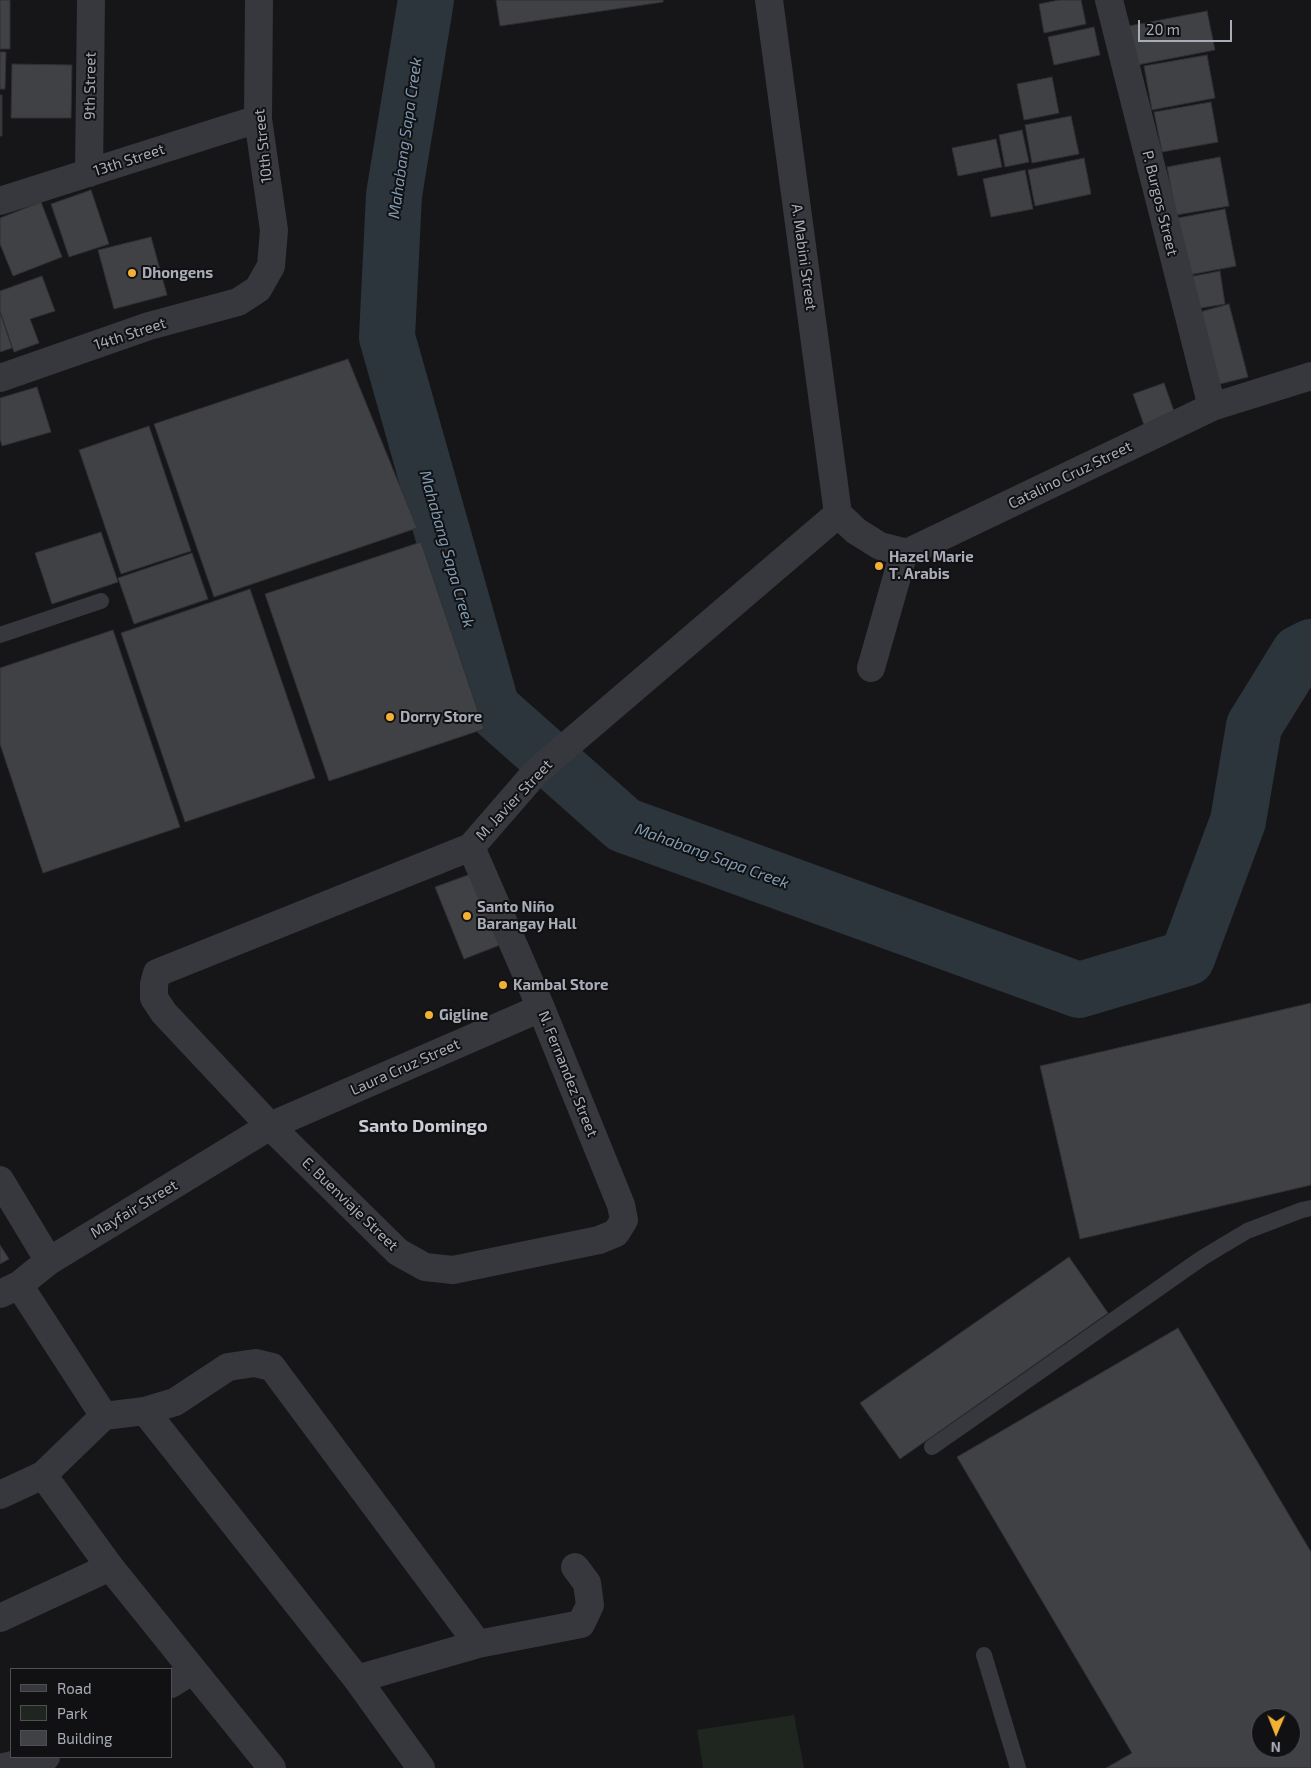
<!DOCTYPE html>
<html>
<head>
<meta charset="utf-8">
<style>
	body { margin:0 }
	#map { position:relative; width:1311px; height:1768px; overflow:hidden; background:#161618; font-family:"Exo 2",sans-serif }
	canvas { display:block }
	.legend { position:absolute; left:10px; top:1668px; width:162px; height:90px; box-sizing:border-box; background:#111113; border:1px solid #4d4f55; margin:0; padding:6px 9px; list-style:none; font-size:15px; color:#a8adb8 }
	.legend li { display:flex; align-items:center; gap:10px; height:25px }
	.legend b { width:25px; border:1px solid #4d4f55 }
	.north { position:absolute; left:1251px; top:1708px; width:50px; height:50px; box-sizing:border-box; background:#111113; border:1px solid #4d4f55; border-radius:50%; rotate:181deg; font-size:14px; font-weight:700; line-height:20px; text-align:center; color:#a8adb8 }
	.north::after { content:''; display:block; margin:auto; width:18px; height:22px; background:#f2b134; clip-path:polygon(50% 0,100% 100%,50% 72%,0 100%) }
	.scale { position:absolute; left:1138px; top:20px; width:94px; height:22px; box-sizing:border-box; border:2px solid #a8adb8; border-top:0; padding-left:6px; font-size:15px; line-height:18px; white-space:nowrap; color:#a8adb8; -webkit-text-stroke:4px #111113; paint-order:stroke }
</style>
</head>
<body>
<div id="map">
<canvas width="1311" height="1768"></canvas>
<ul class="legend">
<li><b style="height:6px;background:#37383d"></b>Road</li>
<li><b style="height:14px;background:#1e261f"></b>Park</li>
<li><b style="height:14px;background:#404145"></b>Building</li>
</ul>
<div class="north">N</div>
<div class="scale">20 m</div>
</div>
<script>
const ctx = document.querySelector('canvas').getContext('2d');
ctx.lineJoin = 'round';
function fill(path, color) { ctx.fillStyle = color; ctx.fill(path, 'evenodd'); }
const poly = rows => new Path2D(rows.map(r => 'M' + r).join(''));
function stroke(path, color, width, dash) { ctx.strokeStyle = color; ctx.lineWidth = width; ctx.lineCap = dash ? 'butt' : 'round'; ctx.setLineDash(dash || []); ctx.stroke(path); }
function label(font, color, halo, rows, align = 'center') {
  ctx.font = font + ' "Exo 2",sans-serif'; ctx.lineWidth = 4; ctx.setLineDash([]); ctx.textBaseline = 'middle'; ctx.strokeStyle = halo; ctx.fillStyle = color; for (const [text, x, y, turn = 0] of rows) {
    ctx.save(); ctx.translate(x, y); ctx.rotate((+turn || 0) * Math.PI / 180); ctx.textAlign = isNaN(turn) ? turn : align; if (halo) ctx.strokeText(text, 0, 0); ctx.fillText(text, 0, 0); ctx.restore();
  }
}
const green = poly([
	[794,1715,804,1768,703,1768,697,1730]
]);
const river = poly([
	[426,0,394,195,387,337,492,708,624,825,1079,990,1187,958,1238,821,1254,726,1299,653,1311,647]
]);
const building = poly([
	[0,0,10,0,10,49,0,49,0,0],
	[496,0,663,0,663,2,500,26,496,0],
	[1059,0,1081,0,1086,24,1044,33,1039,4,1059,0],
	[1207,11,1215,50,1137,65,1129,26,1207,11],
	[1094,27,1100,55,1054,65,1048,37,1094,27],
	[0,52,6,52,5,89,0,89,0,52],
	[1207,55,1215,98,1152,110,1144,66,1207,55],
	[12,64,72,65,71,118,11,118,12,64],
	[1052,77,1059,113,1024,120,1017,84,1052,77],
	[0,95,2,95,2,136,0,136,0,95],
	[1211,102,1218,142,1162,152,1154,112,1211,102],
	[1071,116,1079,154,1032,163,1025,125,1071,116],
	[1022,130,1029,162,1005,167,999,135,1022,130],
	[996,139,1002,167,958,176,952,148,996,139],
	[1220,157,1229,206,1176,215,1167,167,1220,157],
	[1084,158,1091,194,1035,206,1028,170,1084,158],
	[1025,170,1033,209,991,217,983,179,1025,170],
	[91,190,109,244,69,257,51,204,91,190],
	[41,202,62,257,13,276,0,244,0,218,41,202],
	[1225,209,1236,266,1189,275,1178,218,1225,209],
	[151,237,167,295,114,309,98,250,151,237],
	[1220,271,1225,304,1195,309,1189,277,1220,271],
	[42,276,55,311,30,319,39,343,14,352,0,311,0,291,42,276],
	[1229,304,1248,377,1216,385,1196,313,1229,304],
	[0,312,12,348,0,352,0,312],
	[348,359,417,528,214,597,154,424,348,359],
	[1164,383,1175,414,1144,425,1133,394,1164,383],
	[37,387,51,432,2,446,0,439,0,398,37,387],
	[149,426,191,551,121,574,79,450,149,426],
	[101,532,118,582,52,604,35,553,101,532],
	[421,542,484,729,329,781,265,594,421,542],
	[192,553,208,599,134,624,118,578,192,553],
	[250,589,315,778,185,822,121,633,250,589],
	[113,630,180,827,43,873,0,744,0,668,113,630],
	[471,874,500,945,464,959,435,887,471,874],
	[1311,1003,1311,1185,1080,1239,1040,1066,1311,1003],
	[0,1245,9,1259,0,1264,0,1245],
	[1069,1257,1108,1313,900,1459,860,1403,1069,1257],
	[1178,1328,1311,1552,1311,1768,1106,1768,1132,1753,957,1457,1178,1328],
	[1261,1718,1291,1718,1291,1748,1261,1748,1261,1718]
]);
const service = poly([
	[0,635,101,601],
	[932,1447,1202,1258,1247,1231,1302,1210,1311,1208],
	[984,1655,1018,1768]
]);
const minor = poly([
	[769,0,838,514],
	[1109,0,1212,407],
	[89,173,91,0],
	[0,201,258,119],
	[0,378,149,326,238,302,258,289,271,266,274,230,258,119,259,0],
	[838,514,856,531,880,546,904,552,911,551,1212,407,1311,376],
	[871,668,904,552],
	[471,847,541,1008,621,1205,624,1220,616,1233,599,1240,453,1270,425,1267,398,1252,270,1126,164,1013,154,998,154,984,157,973,471,847,536,772,838,514],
	[0,1180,49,1261],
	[19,1285,104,1416],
	[0,1294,19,1285,49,1261,270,1126,541,1008],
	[145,1411,357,1679,421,1768],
	[43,1475,110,1567,272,1768],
	[0,1495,43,1475,104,1416,145,1411,175,1402,228,1367,255,1363,272,1367,478,1644],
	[0,1618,110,1567],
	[357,1679,478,1644,581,1624,590,1605,587,1583,575,1567],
	[171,1684,193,1670],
	[0,1768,46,1757]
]);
const markers = [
	[132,273,5,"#f2b134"],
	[879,566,5,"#f2b134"],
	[390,717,5,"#f2b134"],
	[467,916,5,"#f2b134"],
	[503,985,5,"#f2b134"],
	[429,1015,5,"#f2b134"]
];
const streetNames = [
	["9th Street",90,86,-89],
	["10th Street",263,146,-96],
	["13th Street",129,160,-18],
	["P. Burgos Street",1160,203,76],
	["A. Mabini Street",804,257,82],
	["14th Street",130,334,-18],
	["Catalino Cruz Street",1070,475,-26],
	["M. Javier Street",514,800,-47],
	["Laura Cruz Street",405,1067,-24],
	["N. Fernandez Street",568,1074,68],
	["E. Buenviaje Street",350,1204,44],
	["Mayfair Street",134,1209,-31]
];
const poiNames = [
	["Dhongens",142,273],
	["Hazel Marie",889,557],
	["T. Arabis",889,574],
	["Dorry Store",400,717],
	["Santo Niño",477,907],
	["Barangay Hall",477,924],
	["Kambal Store",513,985],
	["Gigline",439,1015]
];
const waterNames = [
	["Mahabang Sapa Creek",405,138,-82],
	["Mahabang Sapa Creek",447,549,74],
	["Mahabang Sapa Creek",712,856,20]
];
const quarterNames = [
	["Santo Domingo",423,1126]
];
fill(green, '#1e261f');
stroke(river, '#2c353c', 56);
fill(building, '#404145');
stroke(building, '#303034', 1);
stroke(service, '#37383d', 16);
stroke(minor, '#37383d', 28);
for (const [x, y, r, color] of markers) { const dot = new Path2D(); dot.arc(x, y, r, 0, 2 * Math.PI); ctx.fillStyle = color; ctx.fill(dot); stroke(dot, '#111113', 2); }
label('15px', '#a8adb8', '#111113', streetNames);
label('bold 15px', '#a8adb8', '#111113', poiNames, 'left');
label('italic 16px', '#7f9bb3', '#111113', waterNames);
label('bold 18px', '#c9ccd4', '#111113', quarterNames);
</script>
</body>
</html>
